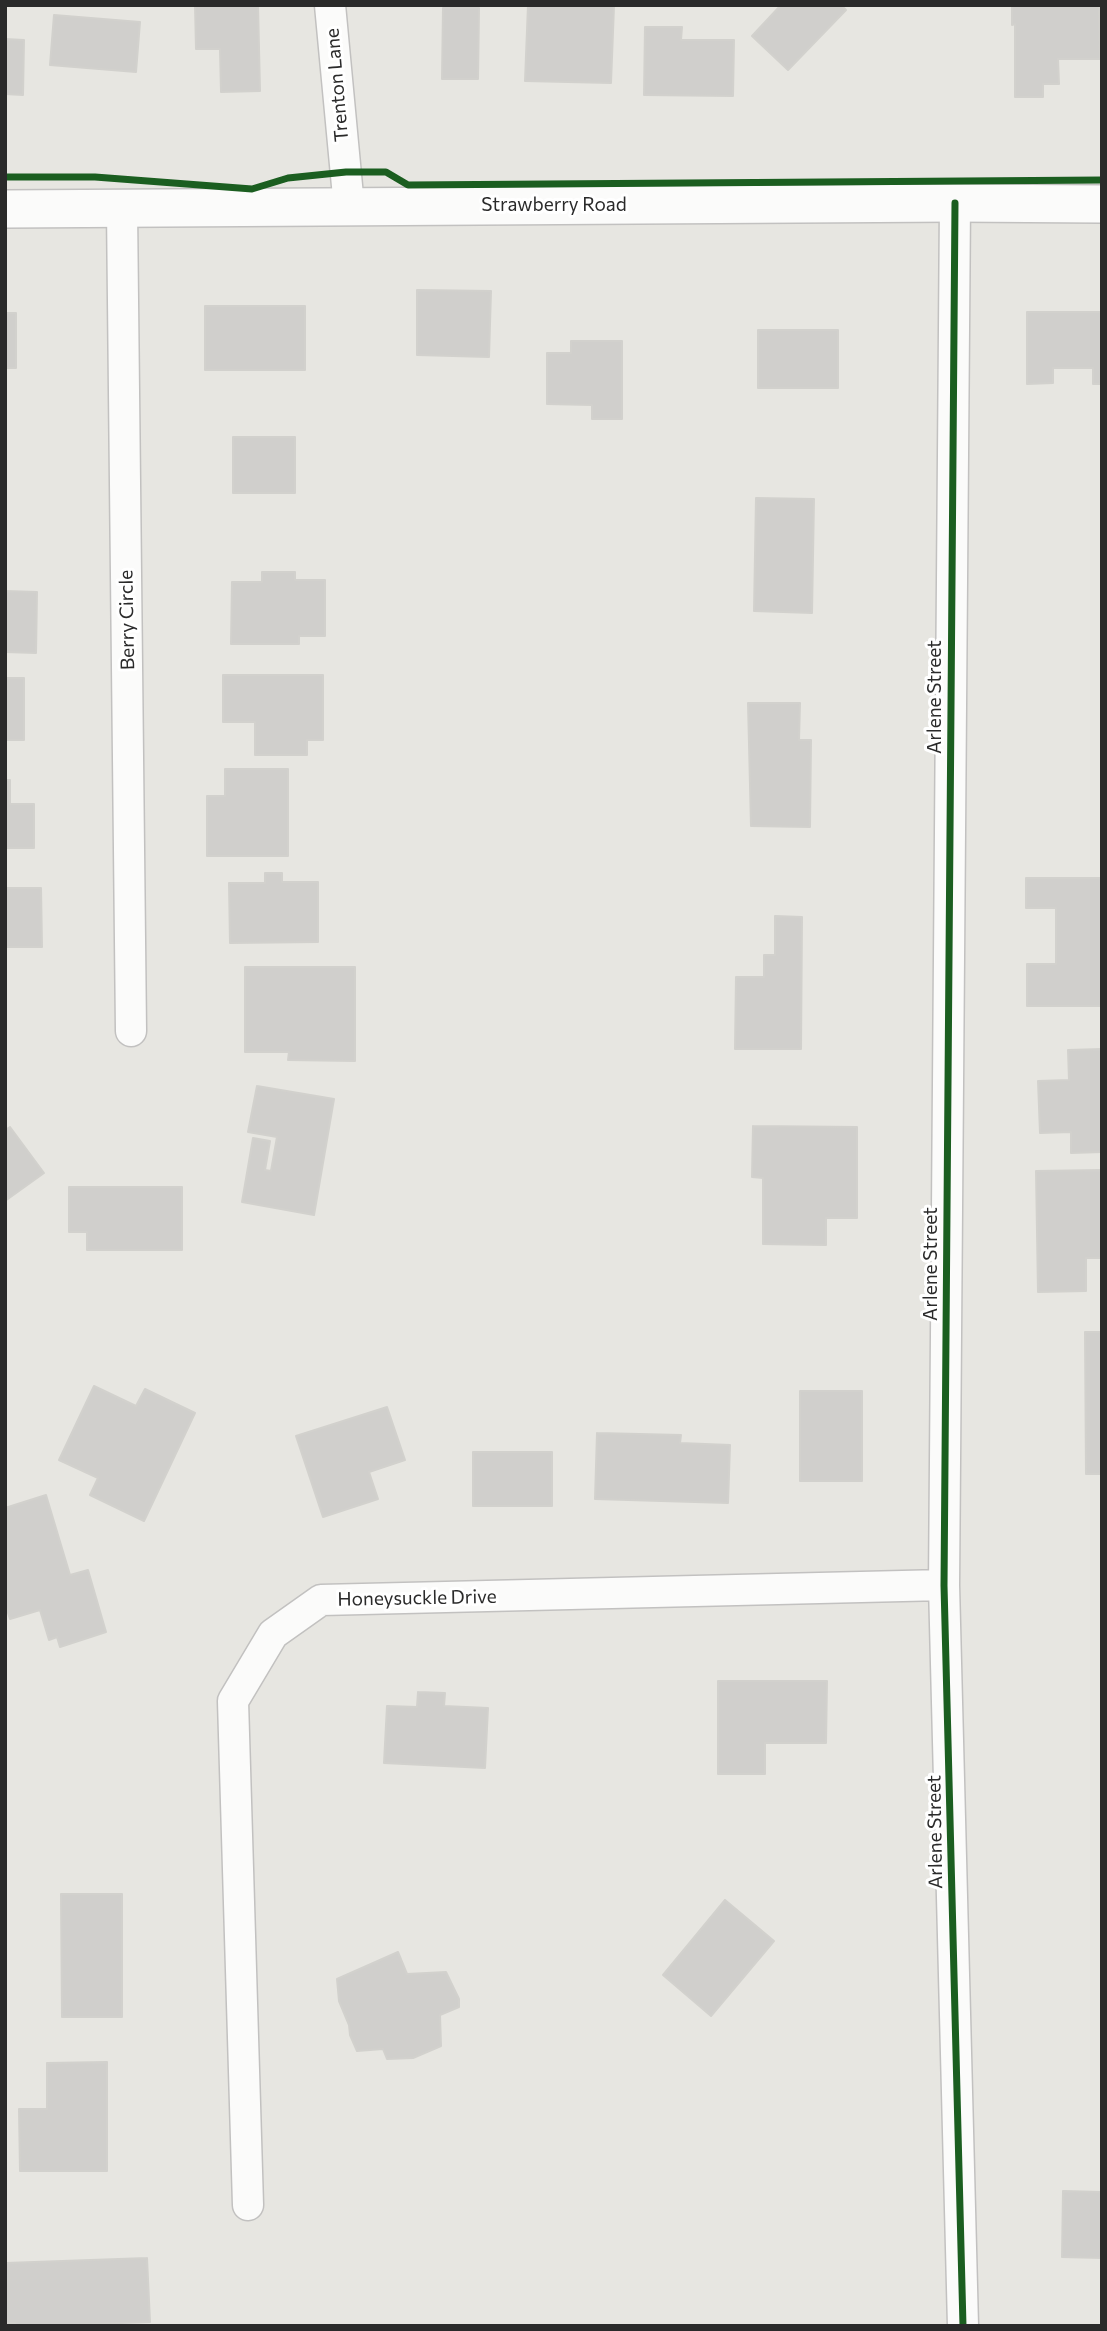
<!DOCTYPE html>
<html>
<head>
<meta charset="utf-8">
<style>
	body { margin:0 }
	#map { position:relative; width:1107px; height:2331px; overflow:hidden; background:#e7e6e1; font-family:Commissioner,sans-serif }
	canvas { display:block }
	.frame { position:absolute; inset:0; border:7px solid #2a2a2a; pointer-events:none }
</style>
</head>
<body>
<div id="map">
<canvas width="1107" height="2331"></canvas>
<div class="frame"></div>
</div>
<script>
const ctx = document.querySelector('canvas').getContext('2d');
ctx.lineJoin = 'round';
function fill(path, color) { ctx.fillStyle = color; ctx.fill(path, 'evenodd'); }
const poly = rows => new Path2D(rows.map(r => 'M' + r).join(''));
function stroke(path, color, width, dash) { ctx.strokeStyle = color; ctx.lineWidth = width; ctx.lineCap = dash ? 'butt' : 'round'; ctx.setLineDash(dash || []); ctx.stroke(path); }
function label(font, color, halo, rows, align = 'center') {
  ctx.font = font + ' Commissioner,sans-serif'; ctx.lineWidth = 6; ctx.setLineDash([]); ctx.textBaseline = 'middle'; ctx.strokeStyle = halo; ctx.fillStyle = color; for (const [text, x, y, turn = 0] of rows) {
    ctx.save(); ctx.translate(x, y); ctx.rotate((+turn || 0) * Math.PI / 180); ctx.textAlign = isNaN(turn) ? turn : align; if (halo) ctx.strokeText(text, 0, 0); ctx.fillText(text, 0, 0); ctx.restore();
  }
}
const building = poly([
	[195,5,258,5,260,91,221,92,220,49,196,49,195,5],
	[528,5,614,6,611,83,525,81,528,5],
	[781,5,841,5,846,10,788,70,752,36,781,5],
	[1012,5,1099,5,1100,59,1058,59,1059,84,1043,84,1043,97,1015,97,1015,24,1012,25,1012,5],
	[443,8,479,8,478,79,442,79,443,8],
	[54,15,140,22,136,72,50,65,54,15],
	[645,27,682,27,681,40,734,40,733,96,644,95,645,27],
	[5,39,24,40,23,95,5,94,5,39],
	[417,290,491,291,489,357,417,355,417,290],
	[205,306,305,306,305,370,205,370,205,306],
	[1027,312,1102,312,1102,384,1093,384,1093,368,1053,368,1053,383,1027,384,1027,312],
	[5,313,16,313,16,368,5,368,5,313],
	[758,330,838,330,838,388,758,388,758,330],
	[571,341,622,341,622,419,592,419,592,405,547,404,547,353,571,353,571,341],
	[233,437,295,437,295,493,233,493,233,437],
	[5,490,6,490,6,566,5,566,5,490],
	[756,498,814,499,812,613,754,611,756,498],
	[262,572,295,572,295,580,325,580,325,636,299,636,299,644,231,644,232,582,262,582,262,572],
	[5,591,37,592,36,653,5,652,5,591],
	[223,675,323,675,323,740,307,740,307,755,255,755,255,722,223,722,223,675],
	[5,678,24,678,24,740,5,740,5,678],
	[748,703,800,703,799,740,811,740,810,827,751,826,748,703],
	[225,769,288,769,288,856,207,856,207,796,225,796,225,769],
	[5,780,10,780,10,804,34,804,34,848,5,848,5,780],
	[265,873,282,873,282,882,318,882,318,942,230,943,229,883,265,883,265,873],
	[1026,878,1102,878,1102,1006,1027,1006,1027,964,1056,964,1056,908,1026,908,1026,878],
	[5,888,41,888,42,947,5,947,5,888],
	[775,916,802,917,801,1049,735,1049,736,977,764,977,764,955,775,955,775,916],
	[245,967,355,967,355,1061,288,1060,289,1052,245,1052,245,967],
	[1102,1049,1102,1152,1071,1153,1071,1132,1040,1133,1038,1081,1069,1080,1068,1050,1102,1049],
	[257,1086,334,1099,314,1215,242,1202,253,1138,270,1141,265,1170,271,1171,277,1137,248,1132,257,1086],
	[753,1126,857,1127,857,1218,826,1218,826,1245,763,1244,763,1178,752,1177,753,1126],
	[10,1127,44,1173,5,1201,5,1130,10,1127],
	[1102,1170,1102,1258,1086,1258,1086,1291,1038,1292,1036,1171,1102,1170],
	[69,1187,182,1187,182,1250,87,1250,87,1232,69,1232,69,1187],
	[1085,1332,1102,1332,1102,1474,1086,1474,1085,1332],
	[94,1386,136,1406,145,1389,195,1413,144,1521,90,1495,98,1478,59,1460,94,1386],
	[800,1391,862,1391,862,1481,800,1481,800,1391],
	[387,1407,405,1460,369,1472,378,1499,323,1517,296,1436,387,1407],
	[597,1433,681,1435,680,1443,730,1445,728,1503,595,1499,597,1433],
	[473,1452,552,1452,552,1506,473,1506,473,1452],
	[46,1495,70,1575,88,1570,106,1632,60,1647,57,1637,49,1640,40,1610,10,1619,5,1604,5,1508,46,1495],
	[718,1681,827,1681,826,1743,765,1743,765,1774,718,1774,718,1681],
	[418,1692,445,1693,444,1706,488,1708,485,1768,384,1763,387,1706,417,1707,418,1692],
	[61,1894,122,1894,122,2017,62,2017,61,1894],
	[725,1900,774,1941,711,2016,663,1975,725,1900],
	[398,1952,407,1974,446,1972,459,1999,459,2007,440,2015,441,2046,413,2058,387,2059,383,2049,357,2051,350,2035,349,2025,339,2001,337,1979,398,1952],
	[107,2062,107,2171,20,2171,19,2109,47,2109,47,2063,107,2062],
	[1063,2191,1102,2192,1102,2258,1062,2257,1063,2191],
	[147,2258,150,2322,37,2326,15,2326,15,2323,5,2323,6,2263,147,2258]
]);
const minor = poly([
	[330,5,349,207],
	[955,203,944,1585,963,2326],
	[122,209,131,1031],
	[248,2205,233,1701,273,1634,321,1600,944,1585]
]);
const tertiary = poly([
	[5,209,955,203,1102,204]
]);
const cycleway = poly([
	[5,177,95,177,252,189,288,178,346,172,386,172,408,185,1102,180],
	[955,203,944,1585,963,2326]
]);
const streetNames = [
	["Trenton Lane",337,85,-95],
	["Strawberry Road",554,205],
	["Berry Circle",127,620,-91],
	["Arlene Street",935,697,-90],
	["Arlene Street",931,1264,-90],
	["Honeysuckle Drive",417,1598,-1],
	["Arlene Street",935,1832,-91]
];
fill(building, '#d0cfcc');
stroke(building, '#d2d1cd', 2);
stroke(minor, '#c2c1c0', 33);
stroke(tertiary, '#c2c1c0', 40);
stroke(minor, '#fbfbfa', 30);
stroke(tertiary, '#fbfbfa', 37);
stroke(cycleway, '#1b5e20', 7);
label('19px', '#2a2a2a', '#fff', streetNames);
</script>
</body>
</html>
